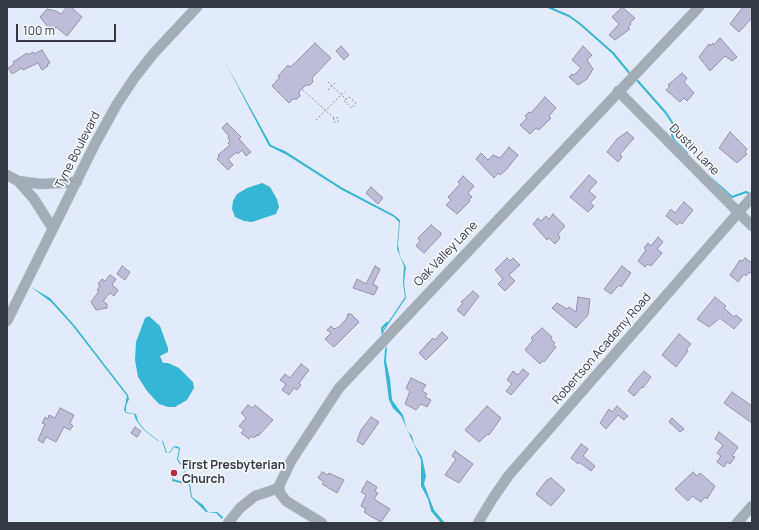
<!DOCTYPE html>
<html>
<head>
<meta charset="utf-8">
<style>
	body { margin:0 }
	#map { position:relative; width:759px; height:530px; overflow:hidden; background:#e3ebfa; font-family:Manrope,sans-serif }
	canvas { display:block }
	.frame { position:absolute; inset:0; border:8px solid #333841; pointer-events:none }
	.scale { position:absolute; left:16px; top:24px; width:100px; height:18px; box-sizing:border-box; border:2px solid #333841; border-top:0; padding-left:5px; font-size:12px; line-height:14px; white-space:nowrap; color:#333841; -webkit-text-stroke:3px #f5f8fd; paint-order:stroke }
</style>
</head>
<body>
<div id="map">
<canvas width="759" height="530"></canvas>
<div class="frame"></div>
<div class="scale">100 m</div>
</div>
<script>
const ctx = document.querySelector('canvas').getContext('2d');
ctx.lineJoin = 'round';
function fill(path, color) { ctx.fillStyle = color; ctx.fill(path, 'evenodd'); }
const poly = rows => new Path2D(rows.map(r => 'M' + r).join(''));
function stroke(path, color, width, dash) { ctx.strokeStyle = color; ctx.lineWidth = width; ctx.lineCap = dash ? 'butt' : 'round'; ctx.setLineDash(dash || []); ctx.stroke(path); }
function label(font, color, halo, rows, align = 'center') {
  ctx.font = font + ' Manrope,sans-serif'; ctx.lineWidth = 3.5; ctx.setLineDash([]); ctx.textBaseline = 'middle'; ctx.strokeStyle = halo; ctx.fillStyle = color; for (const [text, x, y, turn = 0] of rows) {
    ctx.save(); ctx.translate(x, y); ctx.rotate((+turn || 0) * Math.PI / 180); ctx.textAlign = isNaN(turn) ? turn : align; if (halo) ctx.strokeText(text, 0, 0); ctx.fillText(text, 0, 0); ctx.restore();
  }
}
const water = poly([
	[225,62,271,145,285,151,341,187,394,215,400,220,398,245,400,256,406,267,404,283,406,298,383,332,381,333,405,297,403,283,404,266,397,249,399,222,394,217,342,190,287,155,269,146],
	[262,183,270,187,277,199,279,207,276,214,252,222,244,221,235,217,232,209,233,201,237,194,247,188],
	[31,287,50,298,75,326,128,395,129,399,126,406,126,412,136,414,138,421,145,430,159,441,163,441,167,453,170,452,173,447,175,446,179,447,180,449,178,459,182,465,186,467,187,469,183,475,175,475,173,479,190,484,192,497,203,505,208,512,217,512,223,517,222,519,216,513,206,512,191,497,189,485,172,481,173,474,181,475,187,469,179,463,177,459,179,449,174,447,170,453,166,453,162,441,158,441,144,430,136,420,134,414,126,413,124,410,127,396,72,325,51,302],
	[149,316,160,326,168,348,168,352,160,356,163,363,168,363,179,368,193,382,194,388,187,400,175,407,168,407,159,404,147,391,138,377,135,360,136,342,145,318],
	[387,346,386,361,390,379,392,400,403,415,407,430,412,436,414,444,422,457,426,476,424,484,434,510,445,523,441,523,431,511,428,499,421,486,421,460,401,416,393,408,389,400,384,362,385,349]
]);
const stream = poly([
	[548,7,569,16,579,23,613,53,631,75],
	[636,79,666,113,675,127,672,135,674,140,687,153],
	[712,179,732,197,746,192,750,194],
	[383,337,382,328,387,323]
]);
const building = poly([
	[67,7,71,7,82,17,67,36,56,27,52,32,40,17,47,9,56,11,61,14,67,7],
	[622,7,635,18,630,23,631,24,628,28,630,29,615,40,609,35,619,24,612,17,622,7],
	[743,7,752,7,752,18,739,32,730,24,743,7],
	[720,38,737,57,732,61,725,56,710,71,699,57,709,44,710,46,713,43,714,45,720,38],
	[315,43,331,58,312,78,313,82,310,85,306,85,299,92,300,96,297,99,293,99,289,103,272,86,280,77,278,76,288,65,290,67,296,62,315,43],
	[341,46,349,55,344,60,336,51,341,46],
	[583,46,592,55,587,60,593,69,587,79,578,85,569,77,572,74,574,75,581,68,572,60,583,46],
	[42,50,50,63,47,65,48,66,42,70,38,63,23,70,22,68,12,74,8,68,14,64,13,62,27,53,28,55,33,52,34,54,42,50],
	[682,73,687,78,684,82,694,93,687,101,684,98,680,102,666,90,670,86,668,85,682,73],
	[545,97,556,108,549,116,551,118,539,130,536,128,530,134,520,125,527,118,525,116,529,112,531,113,545,97],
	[227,123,241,137,239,139,251,152,246,156,242,150,238,154,237,152,228,159,233,165,228,170,217,159,219,157,218,155,230,145,228,143,230,141,228,138,229,136,222,128,227,123],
	[627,132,634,138,620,154,622,157,618,162,607,152,617,139,627,132],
	[730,132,747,149,745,152,747,154,737,163,719,148,730,132],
	[509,147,518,155,506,170,500,175,498,173,494,178,476,159,481,153,488,160,493,155,500,158,509,147],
	[589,175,597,182,589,191,596,197,590,203,594,206,588,212,570,197,589,175],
	[463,176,474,186,468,193,472,197,469,199,470,201,457,214,446,205,451,200,448,197,460,184,458,182,463,176],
	[371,187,383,198,378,204,366,193,371,187],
	[684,202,693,210,682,224,680,222,677,225,666,216,671,209,675,213,684,202],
	[553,214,565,226,558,234,560,238,555,244,549,238,547,240,533,224,538,218,541,221,546,216,549,219,553,214],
	[431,225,441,233,441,235,424,253,416,246,420,241,418,238,431,225],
	[658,237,663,242,657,249,662,253,651,266,648,264,645,267,638,261,646,250,644,248,648,243,651,246,658,237],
	[507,258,510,261,513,258,520,265,509,275,515,281,505,291,498,284,503,279,495,270,507,258],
	[745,258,752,263,752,274,749,272,746,276,744,274,738,282,730,275,740,260,742,261,745,258],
	[122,266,130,272,125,280,117,274,122,266],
	[375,266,380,269,373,284,378,287,374,295,353,288,357,279,366,284,375,266],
	[622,266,631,273,621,287,619,285,611,294,604,289,622,266],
	[110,275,116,279,112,285,118,290,114,296,110,293,103,301,107,304,107,308,96,310,91,302,99,291,97,290,100,286,98,284,102,279,105,281,110,275],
	[473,291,479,296,464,316,457,310,463,303,461,302,473,291],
	[578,297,590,299,588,315,576,328,552,308,557,303,567,309,569,307,576,312,578,297],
	[715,297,726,306,724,308,734,317,736,315,742,320,734,329,720,318,709,327,697,319,715,297],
	[348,314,351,314,359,322,334,347,325,339,331,333,327,330,331,326,334,329,339,327,347,318,348,314],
	[542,328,552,337,551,339,555,343,553,345,556,347,544,362,542,361,540,364,525,350,533,340,531,338,542,328],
	[442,332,448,338,426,360,419,353,429,342,433,338,435,340,442,332],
	[679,334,691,344,686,350,688,351,676,367,662,355,679,334],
	[301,364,309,370,299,383,301,385,297,390,294,388,289,395,282,390,286,384,280,380,285,374,290,378,301,364],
	[523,369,529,374,511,395,506,391,512,384,507,380,513,371,518,375,523,369],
	[644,371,651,377,643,388,642,387,634,396,628,391,635,381,644,371],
	[411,378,426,385,422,391,427,394,425,397,431,400,427,407,421,404,416,410,405,404,410,391,406,388,411,378],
	[732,392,752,406,752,423,724,403,732,392],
	[248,405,252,408,255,405,273,420,258,436,257,435,254,438,251,436,249,439,241,433,244,430,239,426,246,418,241,413,248,405],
	[487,406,501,418,489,435,488,434,479,442,465,430,487,406],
	[617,406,628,416,624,420,618,415,606,429,600,423,609,409,612,412,617,406],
	[60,408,74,415,70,423,73,426,70,430,64,427,56,442,46,437,43,443,38,440,45,424,42,423,45,417,48,419,49,415,55,418,60,408],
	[371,417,379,422,363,445,357,441,361,430,371,417],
	[672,418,684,429,680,432,669,422,672,418],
	[135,427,141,431,137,437,131,433,135,427],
	[719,432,738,447,732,456,735,457,730,464,727,462,724,467,717,462,721,456,717,453,723,445,715,439,719,432],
	[581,444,588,449,583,456,595,466,591,471,579,462,578,464,571,458,581,444],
	[455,451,473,464,459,483,445,475,456,459,452,456,455,451],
	[322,472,328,475,329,473,344,480,337,493,322,484,324,482,318,478,322,472],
	[693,472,697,476,700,473,715,486,707,499,705,497,701,502,692,496,688,501,675,489,693,472],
	[551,478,565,490,551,506,536,494,547,480,551,478],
	[367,481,377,487,375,491,378,493,374,499,390,509,381,522,370,516,364,512,366,509,361,506,366,495,361,492,367,481]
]);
const path = poly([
	[328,82,346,99],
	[303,90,334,118],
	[328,90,336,82],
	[349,97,356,103,352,108,344,101,349,97],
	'333.5 120a2.5 2.5 0 1 1 5 0a2.5 2.5 0 1 1-5 0Z',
	[316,120,345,91]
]);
const minor = poly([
	[618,91,752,226],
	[7,175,18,181,34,199,53,229],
	[18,181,41,184,77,182],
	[7,321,96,142,117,104,135,77,154,53,197,7],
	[228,523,240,508,255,496,279,488],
	[322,523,286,501,280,493,279,486,291,461,339,388,699,7],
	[478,523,493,498,509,475,752,197],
	[737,523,752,506]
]);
const markers = [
	[174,473,4,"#ba2944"]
];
const streetNames = [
	["Tyne Boulevard",78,150,-63],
	["Dustin Lane",694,150,46],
	["Oak Valley Lane",446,254,-46],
	["Robertson Academy Road",602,349,-49]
];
const poiNames = [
	["First Presbyterian",182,466],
	["Church",182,480]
];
fill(water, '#36b6d5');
stroke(stream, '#36b6d5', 2);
fill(building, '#bdbdd7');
stroke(building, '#9292ab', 1);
stroke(minor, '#c0c7d5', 11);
stroke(path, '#868c98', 1, [2, 2]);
stroke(minor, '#a2adb5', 10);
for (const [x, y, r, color] of markers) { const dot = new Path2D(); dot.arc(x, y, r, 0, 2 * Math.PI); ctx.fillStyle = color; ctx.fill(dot); stroke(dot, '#f5f8fd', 1.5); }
label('12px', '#333841', '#f5f8fd', streetNames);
label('bold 12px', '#333841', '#f5f8fd', poiNames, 'left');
</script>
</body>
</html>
